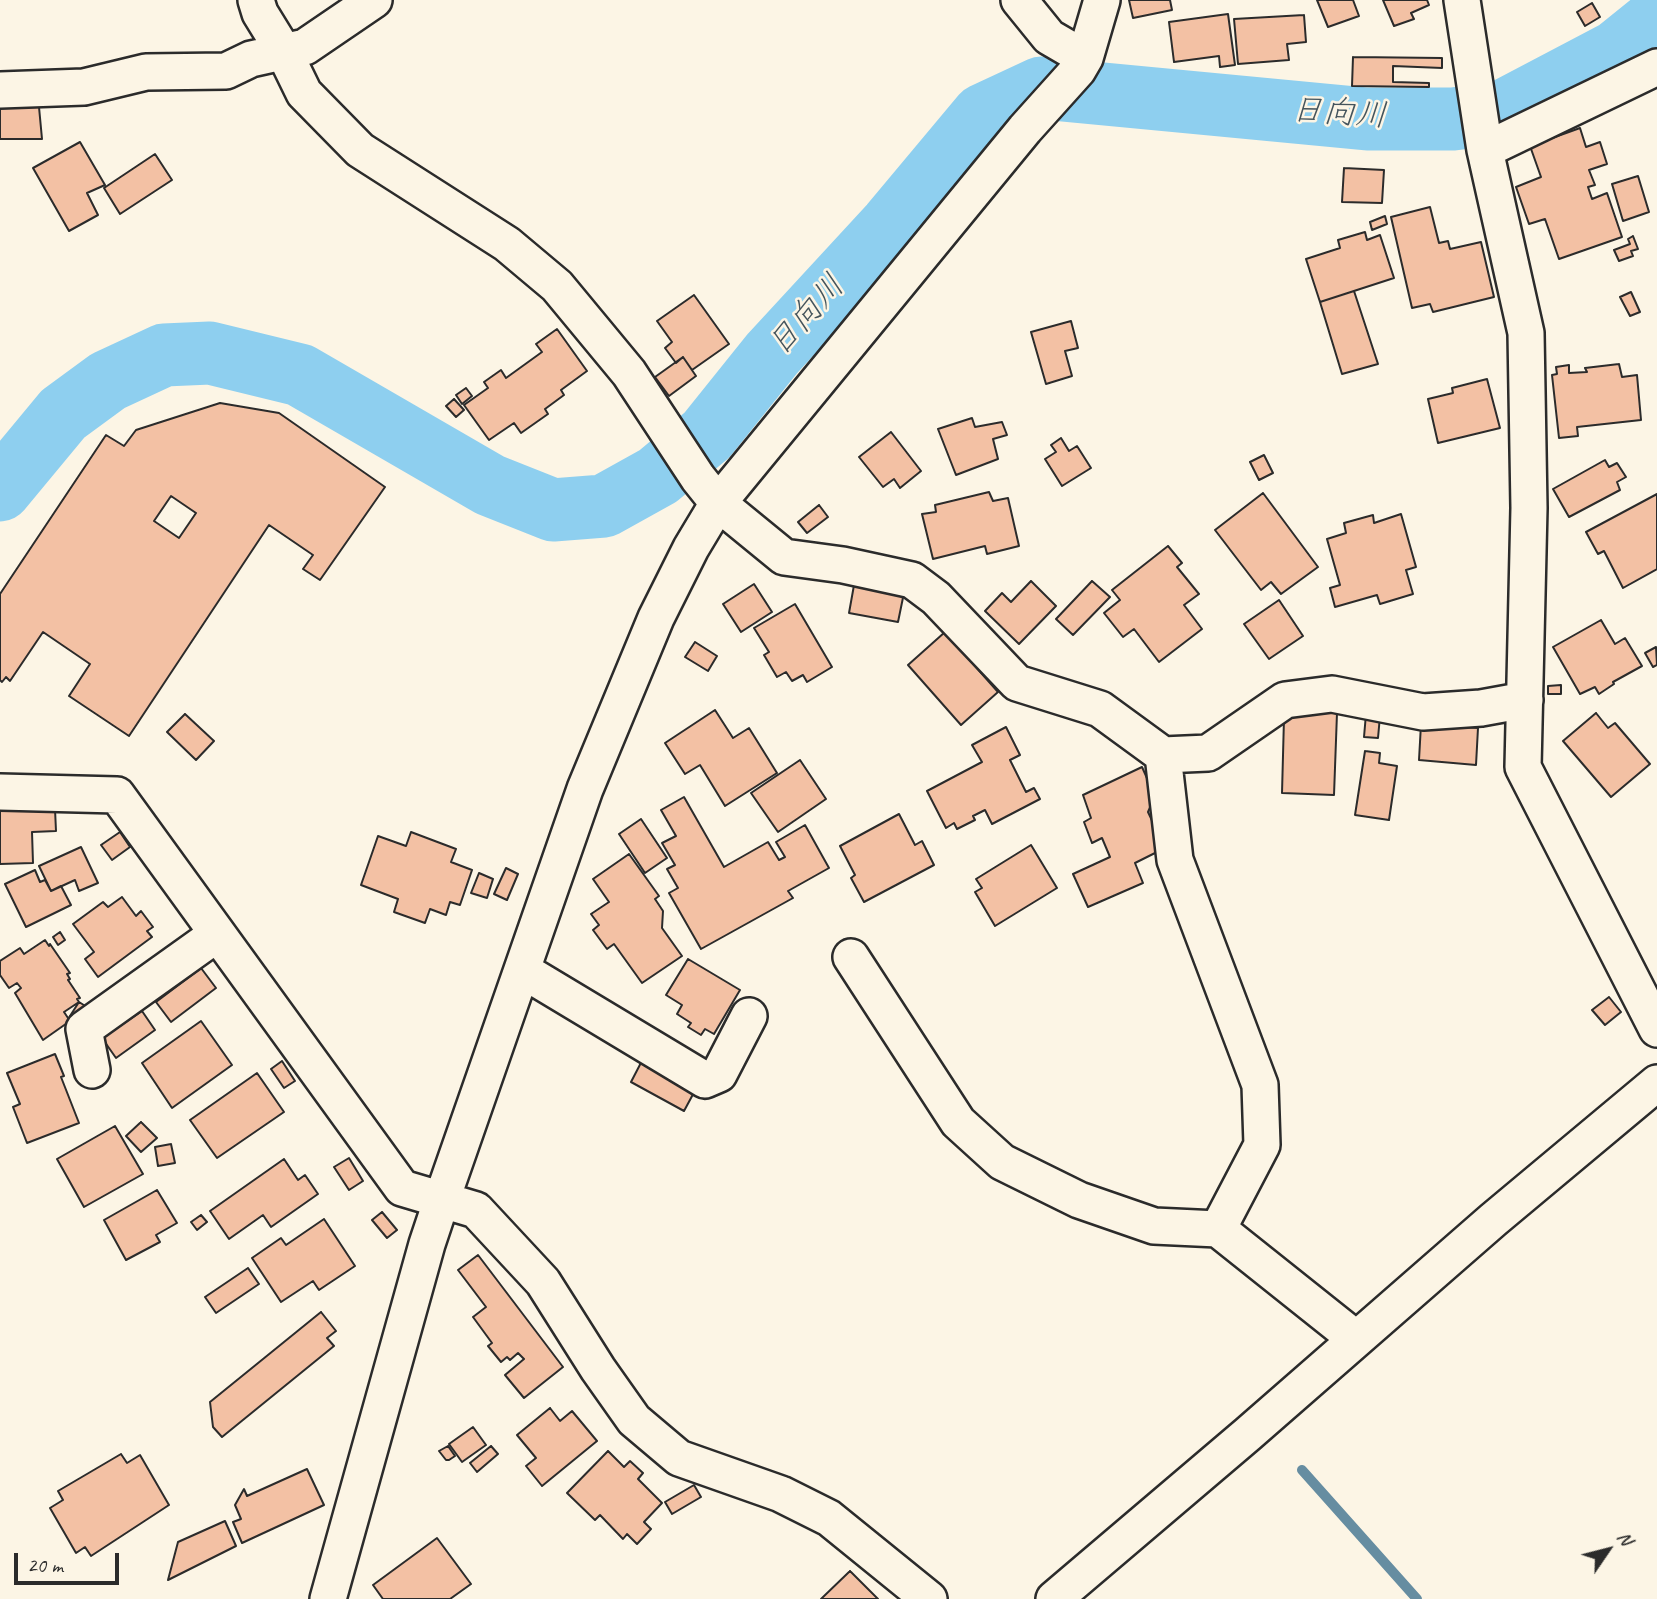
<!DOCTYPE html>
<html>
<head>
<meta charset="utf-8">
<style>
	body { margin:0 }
	#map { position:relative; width:1657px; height:1599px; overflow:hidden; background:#fcf5e5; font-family:Caveat,sans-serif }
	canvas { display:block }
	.north { position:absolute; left:1573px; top:1515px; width:70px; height:70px; -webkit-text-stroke:5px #fcf5e5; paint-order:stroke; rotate:55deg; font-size:19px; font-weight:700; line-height:28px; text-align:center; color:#2b2b2b }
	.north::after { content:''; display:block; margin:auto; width:24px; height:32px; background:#2b2b2b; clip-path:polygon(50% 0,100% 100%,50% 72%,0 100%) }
	.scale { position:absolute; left:14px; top:1553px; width:105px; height:32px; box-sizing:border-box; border:4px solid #2b2b2b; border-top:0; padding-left:9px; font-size:21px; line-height:24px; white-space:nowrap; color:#2b2b2b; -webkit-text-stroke:5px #fcf5e5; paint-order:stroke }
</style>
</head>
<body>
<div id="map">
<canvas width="1657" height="1599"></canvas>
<div class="north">N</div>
<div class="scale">20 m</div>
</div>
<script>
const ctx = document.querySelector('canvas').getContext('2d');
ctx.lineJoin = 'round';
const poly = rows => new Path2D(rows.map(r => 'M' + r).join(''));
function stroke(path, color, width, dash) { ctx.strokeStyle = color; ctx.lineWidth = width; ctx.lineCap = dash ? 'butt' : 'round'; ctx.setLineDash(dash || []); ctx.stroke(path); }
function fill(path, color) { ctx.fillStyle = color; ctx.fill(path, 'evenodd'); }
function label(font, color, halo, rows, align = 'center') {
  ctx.font = font + ' Caveat,"Klee One",sans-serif'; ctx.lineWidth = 5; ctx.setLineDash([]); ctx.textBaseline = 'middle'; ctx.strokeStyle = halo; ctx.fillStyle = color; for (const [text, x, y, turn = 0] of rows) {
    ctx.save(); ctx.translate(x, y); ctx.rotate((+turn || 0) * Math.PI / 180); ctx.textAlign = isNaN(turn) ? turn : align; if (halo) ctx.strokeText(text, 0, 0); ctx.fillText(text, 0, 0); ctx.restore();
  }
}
const stream = poly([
	[1302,1470,1417,1599]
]);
const river = poly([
	[0,490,63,414,108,381,164,355,210,353,300,375,490,485,553,510,604,506,658,476,707,435,772,354,891,225,983,115,1041,88,1367,119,1453,119,1500,113,1616,52,1657,19]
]);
const building = poly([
	[1129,0,1170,0,1172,10,1133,18,1129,0],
	[1317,0,1353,0,1359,16,1328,27,1317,0],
	[1383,0,1427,0,1429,5,1411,13,1414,19,1394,26,1383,0],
	[1592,3,1600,17,1585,26,1577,12,1592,3],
	[1228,14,1235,65,1220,67,1219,56,1174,62,1169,22,1228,14],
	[1304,15,1306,42,1287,44,1289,60,1238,64,1234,19,1304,15],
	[1353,57,1442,58,1442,68,1393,66,1393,82,1429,83,1429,87,1352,86,1353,57],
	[0,106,39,107,42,139,0,139,0,106],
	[1580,128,1586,147,1600,142,1607,164,1589,170,1595,185,1588,187,1592,199,1607,193,1622,237,1559,259,1545,219,1529,224,1516,187,1541,177,1530,146,1580,128],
	[80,142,105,185,87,193,98,215,69,231,33,168,80,142],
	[155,154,172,180,120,214,104,188,155,154],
	[1344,168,1384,170,1382,203,1342,202,1344,168],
	[1638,176,1649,212,1623,221,1612,184,1638,176],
	[1430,207,1439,243,1448,241,1450,249,1481,242,1494,297,1433,312,1430,304,1412,308,1391,217,1430,207],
	[1385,216,1387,224,1372,230,1370,222,1385,216],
	[1365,232,1367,240,1380,235,1394,278,1320,302,1306,259,1340,248,1338,240,1365,232],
	[1633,236,1638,249,1631,251,1633,256,1619,261,1614,250,1630,244,1628,239,1633,236],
	[1354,291,1378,364,1342,374,1320,302,1354,291],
	[1631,292,1640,312,1630,316,1620,297,1631,292],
	[694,295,729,344,692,370,683,357,676,363,665,348,672,342,657,321,694,295],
	[1071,321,1078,348,1065,351,1072,376,1046,384,1031,332,1071,321],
	[557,329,587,371,561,390,564,395,545,409,548,414,521,433,514,423,489,440,464,405,488,388,484,382,501,370,506,378,542,352,536,344,557,329],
	[683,357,696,376,669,396,655,377,683,357],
	[1619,364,1622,377,1637,375,1641,420,1577,427,1578,436,1559,438,1552,375,1557,374,1556,367,1569,365,1569,373,1587,372,1585,368,1619,364],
	[1487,379,1500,428,1438,443,1428,399,1453,393,1452,388,1487,379],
	[466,388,472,396,462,404,456,395,466,388],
	[454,399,464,410,456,417,446,406,454,399],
	[220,403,279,413,385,487,320,580,303,569,313,555,269,525,129,736,69,696,90,664,43,632,10,681,6,677,2,682,0,680,0,594,106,435,124,446,136,430,220,403],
	[171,496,196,513,179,538,154,521,171,496],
	[972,418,975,427,1002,422,1007,435,993,439,998,459,956,475,938,429,972,418],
	[891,432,921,471,900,488,894,479,883,487,859,457,891,432],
	[1061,438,1069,451,1077,446,1091,468,1062,486,1045,459,1056,452,1051,445,1061,438],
	[1264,455,1273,473,1259,480,1250,462,1264,455],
	[1605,460,1609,467,1617,463,1626,477,1617,482,1620,490,1569,517,1553,489,1605,460],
	[989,492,993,501,1008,498,1019,546,987,554,985,546,933,559,922,514,936,512,935,505,989,492],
	[1263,493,1318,567,1281,594,1271,582,1261,590,1215,530,1263,493],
	[1657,494,1657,569,1623,588,1604,551,1598,554,1586,532,1657,494],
	[819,505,828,517,807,533,798,522,819,505],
	[1401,514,1416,567,1406,570,1413,594,1380,604,1377,595,1335,607,1330,588,1340,585,1327,539,1346,533,1344,523,1373,515,1374,523,1401,514],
	[1168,546,1182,563,1177,567,1199,594,1184,605,1202,629,1159,662,1134,629,1123,637,1104,613,1120,600,1112,590,1168,546],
	[856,574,906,583,898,622,849,613,856,574],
	[1031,581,1056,606,1019,644,985,611,1002,593,1011,602,1031,581],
	[1092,581,1110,597,1073,635,1056,619,1092,581],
	[754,584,772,612,741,632,723,604,754,584],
	[1279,600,1303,636,1269,659,1244,624,1279,600],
	[795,604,832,667,807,682,803,675,792,681,786,672,777,677,764,655,769,652,754,628,795,604],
	[1601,620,1615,644,1625,638,1642,666,1613,682,1614,684,1599,694,1595,687,1580,694,1553,647,1601,620],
	[945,632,998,692,961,725,908,665,945,632],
	[695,642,717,656,708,671,685,657,695,642],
	[1656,647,1657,665,1653,667,1645,653,1656,647],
	[1561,685,1561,694,1548,694,1548,686,1561,685],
	[715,710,733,738,749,728,777,773,725,806,700,765,685,774,665,743,715,710],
	[1292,711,1337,713,1334,795,1282,793,1284,718,1291,718,1292,711],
	[1596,713,1608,728,1615,723,1650,764,1611,797,1563,741,1596,713],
	[185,714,214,741,196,760,167,732,185,714],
	[1366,714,1380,716,1378,738,1364,737,1366,714],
	[1421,724,1478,728,1476,765,1419,760,1421,724],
	[1006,727,1020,755,1010,760,1026,792,1034,788,1040,799,992,824,985,810,973,816,975,820,957,829,954,823,946,828,927,791,982,762,972,745,1006,727],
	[1365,751,1380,753,1379,763,1397,766,1389,820,1355,815,1365,751],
	[800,760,826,799,778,832,751,793,800,760],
	[1142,767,1155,796,1148,812,1165,848,1135,863,1143,883,1088,907,1073,874,1110,857,1102,838,1092,843,1084,822,1091,818,1083,795,1142,767],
	[684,797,724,867,768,842,779,860,785,857,776,842,805,825,829,868,788,891,793,898,701,949,669,893,678,888,667,869,675,865,662,843,676,836,661,810,684,797],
	[55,809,56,831,32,832,33,863,0,864,0,811,55,809],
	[899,814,915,845,922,841,934,865,864,902,851,878,855,875,840,846,899,814],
	[641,819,667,858,645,873,619,834,641,819],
	[120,832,130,847,112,860,101,845,120,832],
	[411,832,456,849,451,862,472,870,460,905,450,902,446,915,430,909,425,923,394,912,398,899,361,885,378,836,406,846,411,832],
	[1031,845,1057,888,995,926,975,892,982,888,976,879,1031,845],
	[81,847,98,883,79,891,75,880,51,891,39,866,81,847],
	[629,854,659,896,655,899,663,911,662,928,682,956,642,983,614,944,607,949,593,930,599,925,591,914,609,902,593,879,629,854],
	[506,868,518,874,507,900,494,894,506,868],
	[35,870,40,882,45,880,51,891,61,886,71,905,26,927,5,884,35,870],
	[479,873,493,879,487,898,471,893,479,873],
	[122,897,136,916,141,911,153,927,147,931,152,937,98,977,85,959,94,952,73,924,103,902,108,907,122,897],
	[60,932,65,940,58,945,53,937,60,932],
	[45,940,49,946,50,944,70,973,67,974,70,979,68,980,80,998,77,999,79,1002,64,1012,70,1021,43,1040,15,993,21,988,17,983,9,988,0,975,0,961,20,948,24,954,45,940],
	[688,959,740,990,714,1034,705,1029,701,1035,688,1027,691,1023,677,1014,682,1005,666,995,688,959],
	[201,968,216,988,171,1022,156,1002,201,968],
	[1609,997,1621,1012,1605,1025,1592,1010,1609,997],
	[79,1002,90,1009,80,1024,70,1016,79,1002],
	[142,1011,155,1030,116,1058,102,1038,142,1011],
	[201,1021,232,1065,172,1108,142,1063,201,1021],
	[55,1054,64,1076,61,1077,79,1123,27,1143,13,1107,20,1104,7,1073,55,1054],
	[645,1055,698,1085,684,1111,631,1082,645,1055],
	[282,1061,295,1081,284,1088,271,1069,282,1061],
	[257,1073,284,1112,217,1158,190,1120,257,1073],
	[141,1122,157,1138,141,1152,126,1136,141,1122],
	[115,1126,143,1174,84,1207,57,1159,115,1126],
	[171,1144,175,1163,158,1166,155,1147,171,1144],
	[349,1158,363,1181,349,1190,334,1167,349,1158],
	[284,1159,298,1180,305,1175,318,1194,271,1227,263,1215,229,1239,210,1211,284,1159],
	[157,1190,177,1223,156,1235,160,1242,126,1260,104,1220,157,1190],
	[382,1212,397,1230,387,1238,372,1220,382,1212],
	[201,1215,207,1222,197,1230,191,1222,201,1215],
	[324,1219,355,1266,319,1290,313,1281,281,1302,252,1258,281,1238,286,1245,324,1219],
	[478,1255,563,1367,524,1398,505,1375,524,1359,518,1353,510,1360,507,1357,501,1362,488,1346,492,1343,473,1317,486,1307,458,1270,478,1255],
	[248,1268,259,1284,216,1313,205,1297,248,1268],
	[321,1312,336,1331,327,1338,334,1346,222,1437,213,1427,210,1402,321,1312],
	[550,1408,560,1421,572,1411,597,1441,542,1486,526,1466,536,1458,517,1435,550,1408],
	[473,1427,486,1445,462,1462,449,1444,473,1427],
	[448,1446,455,1456,449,1460,446,1460,439,1451,448,1446],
	[491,1446,498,1454,477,1472,470,1463,491,1446],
	[608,1451,624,1467,630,1461,643,1473,638,1479,662,1503,644,1522,651,1529,637,1544,627,1534,623,1539,600,1515,595,1520,567,1493,608,1451],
	[121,1454,127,1463,140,1455,169,1505,91,1556,85,1547,76,1553,50,1508,63,1500,58,1491,121,1454],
	[307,1469,324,1505,242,1543,233,1522,241,1519,235,1505,244,1489,247,1496,307,1469],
	[694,1485,701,1497,672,1514,665,1502,694,1485],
	[225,1521,236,1546,168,1580,178,1542,225,1521],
	[437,1538,471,1584,450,1599,383,1599,373,1585,437,1538],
	[850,1571,878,1599,821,1599,850,1571]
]);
const minor = poly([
	[256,0,260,13,284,52,304,93,360,150,507,244,557,286,629,373,698,478,718,503,784,557,843,565,912,580,936,598,1017,683,1100,709,1163,755,1208,753,1285,700,1332,694,1423,712,1481,708,1525,700],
	[1019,0,1049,37,1085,58],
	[1462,0,1485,150,1526,333,1529,508,1523,767,1657,1029],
	[0,90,84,87,146,72,226,71,251,59,305,47,374,0],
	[1485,150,1657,67],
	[1163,755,1175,860,1260,1085,1262,1145,1218,1229],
	[0,792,117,795,402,1188,476,1210,543,1282,598,1369,634,1420,679,1458,781,1494,829,1518,929,1599],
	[851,957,958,1122,1002,1162,1079,1200,1154,1226,1218,1229,1356,1339],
	[522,970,705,1080,719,1074,749,1016],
	[92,1070,84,1029,217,934],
	[328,1599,427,1244,442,1199,585,789,656,618,691,548,718,503,1025,129,1078,70,1085,58,1102,0],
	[1054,1599,1248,1434,1493,1220,1657,1083]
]);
const waterNames = [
	["日向川",1339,114,4],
	["日向川",807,316,-48]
];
stroke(stream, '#668da1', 10);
stroke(river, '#8ecfef', 63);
fill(building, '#f3c1a4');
stroke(building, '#2b2b2b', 2);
stroke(minor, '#2b2b2b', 40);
stroke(minor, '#fcf5e5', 35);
label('italic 32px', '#44545c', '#fcf5e5', waterNames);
</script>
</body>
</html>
